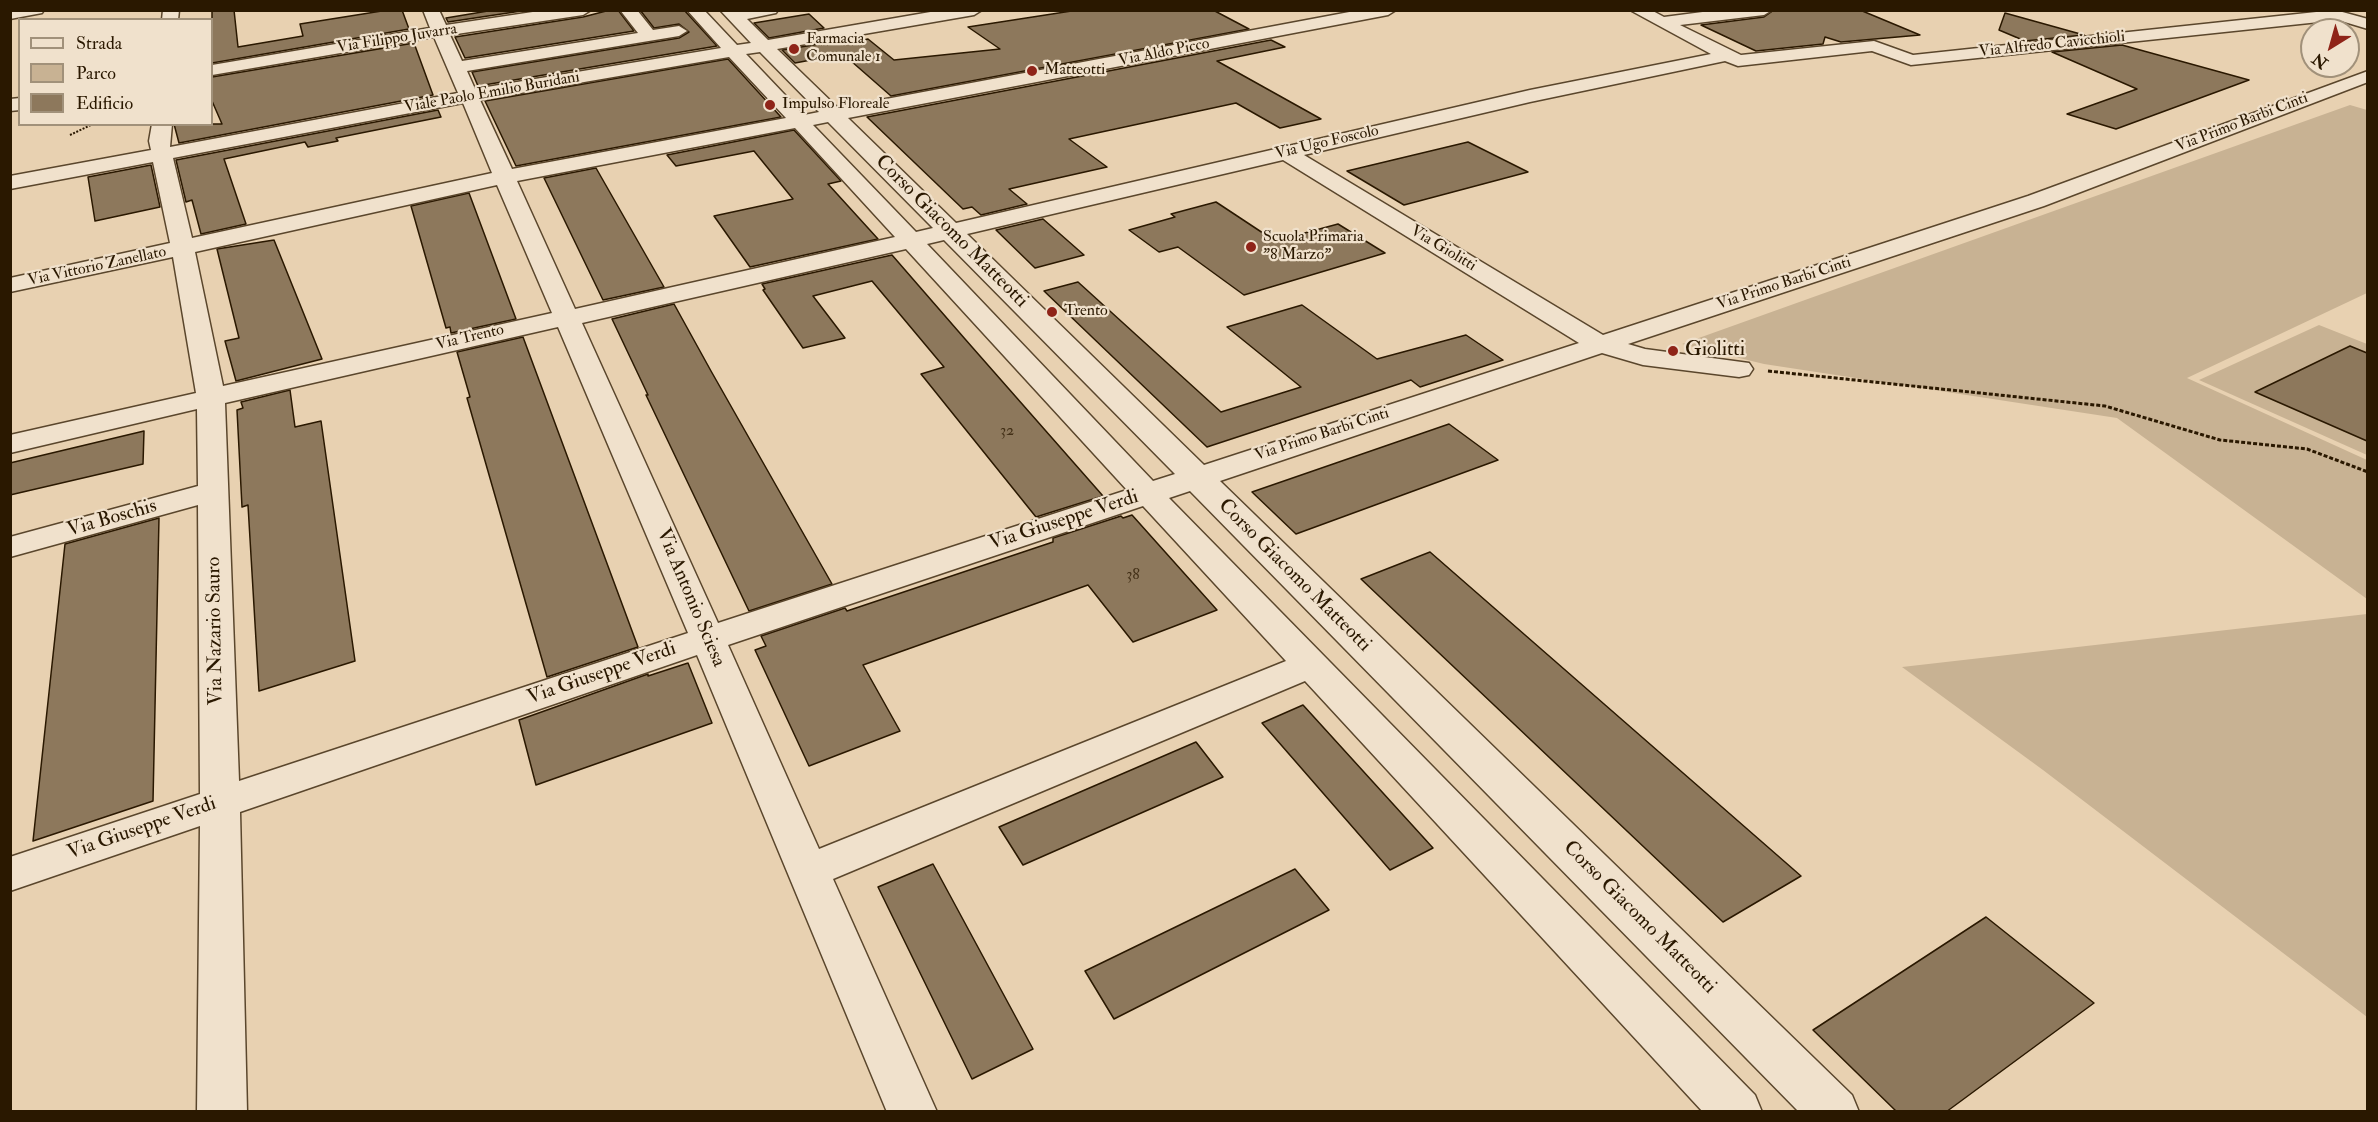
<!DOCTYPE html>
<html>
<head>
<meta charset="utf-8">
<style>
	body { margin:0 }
	#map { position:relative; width:2378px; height:1122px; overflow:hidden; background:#e8d1b1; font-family:"IM FELL Double Pica",serif }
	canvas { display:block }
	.frame { position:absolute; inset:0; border:12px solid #2a1800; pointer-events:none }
	.legend { position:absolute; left:18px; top:18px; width:195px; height:108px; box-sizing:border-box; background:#f0e1cc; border:2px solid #a1917a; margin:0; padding:8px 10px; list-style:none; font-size:18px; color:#2a1800 }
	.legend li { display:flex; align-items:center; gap:12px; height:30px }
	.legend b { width:30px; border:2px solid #a1917a }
	.north { position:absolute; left:2300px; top:18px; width:60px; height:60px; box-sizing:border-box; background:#f0e1cc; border:2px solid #a1917a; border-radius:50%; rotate:217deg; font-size:16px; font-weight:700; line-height:24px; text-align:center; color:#2a1800 }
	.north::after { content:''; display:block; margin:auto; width:21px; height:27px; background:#8f2418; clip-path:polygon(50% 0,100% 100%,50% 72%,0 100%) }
</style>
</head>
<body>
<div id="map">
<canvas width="2378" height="1122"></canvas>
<div class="frame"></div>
<ul class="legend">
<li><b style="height:8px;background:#f0e1cc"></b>Strada</li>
<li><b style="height:16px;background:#c8b293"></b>Parco</li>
<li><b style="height:16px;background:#8d785c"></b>Edificio</li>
</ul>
<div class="north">N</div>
</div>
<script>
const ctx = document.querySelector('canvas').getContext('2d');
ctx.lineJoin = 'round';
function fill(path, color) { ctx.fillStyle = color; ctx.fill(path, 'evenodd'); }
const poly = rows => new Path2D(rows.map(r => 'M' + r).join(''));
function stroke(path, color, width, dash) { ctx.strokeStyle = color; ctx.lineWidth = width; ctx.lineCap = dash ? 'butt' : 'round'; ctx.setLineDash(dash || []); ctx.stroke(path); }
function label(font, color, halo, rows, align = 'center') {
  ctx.font = font + ' "IM FELL Double Pica",serif'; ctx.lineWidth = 4.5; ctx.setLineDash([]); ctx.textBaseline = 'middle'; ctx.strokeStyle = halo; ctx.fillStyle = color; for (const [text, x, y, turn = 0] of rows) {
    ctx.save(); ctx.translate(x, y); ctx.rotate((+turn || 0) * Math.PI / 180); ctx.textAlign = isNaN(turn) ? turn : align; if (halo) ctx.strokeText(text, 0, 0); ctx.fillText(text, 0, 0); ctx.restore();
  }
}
const green = poly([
	[2350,105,2367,110,2367,293,2187,378,2367,460,2367,599,2117,418,1764,364,1682,344],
	[2319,325,2367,344,2367,455,2199,380],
	[2367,614,2367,1017,2043,770,1902,667]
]);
const building = poly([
	[212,10,234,10,238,47,303,36,300,24,388,10,402,10,409,29,212,63,212,10],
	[494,10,528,10,448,22,446,18,494,10],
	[610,10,618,10,634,31,465,58,455,37,583,17,610,10],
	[640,10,684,10,717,46,478,86,472,72,679,38,689,32,679,24,654,28,640,10],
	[1078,10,1213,10,1249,29,891,96,843,54,795,63,782,50,838,41,842,44,868,39,894,60,1000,49,968,27,1078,10],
	[1774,10,1860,10,1920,35,1841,42,1825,37,1823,44,1756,51,1701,25,1764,17,1774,10],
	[2005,13,2084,35,2025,41,1999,30,2005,13],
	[809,14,824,28,769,38,754,23,809,14],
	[1271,40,1285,47,1217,61,1321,119,1280,128,1236,103,1069,139,1107,167,1009,189,1027,204,981,215,972,207,963,209,867,117,1271,40],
	[414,43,433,95,179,143,174,124,222,124,212,101,212,77,414,43],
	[2122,45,2249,80,2116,129,2067,114,2137,89,2052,52,2122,45],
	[728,59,781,117,516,166,485,101,728,59],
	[438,110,441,117,336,138,338,141,308,147,305,142,224,159,246,224,201,234,192,200,186,202,176,160,438,110],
	[794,130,841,181,828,184,878,239,750,267,714,216,793,199,754,151,676,166,667,155,794,130],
	[1468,142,1528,172,1404,205,1347,171,1468,142],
	[151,165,160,207,95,221,88,177,151,165],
	[596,168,664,287,603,300,544,178,596,168],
	[469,193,516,319,451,333,450,327,446,328,411,206,469,193],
	[1216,202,1275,241,1338,224,1385,253,1244,295,1178,247,1159,252,1129,230,1175,217,1171,214,1216,202],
	[1043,219,1084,255,1035,268,996,230,1043,219],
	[274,240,322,359,236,381,225,341,239,338,217,249,274,240],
	[892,255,965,339,1103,496,1036,517,921,374,944,367,872,281,813,296,845,338,803,348,763,290,765,289,762,284,892,255],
	[1078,282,1221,412,1301,387,1227,327,1302,305,1377,359,1466,335,1503,360,1420,387,1411,380,1207,447,1044,291,1078,282],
	[674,304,711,371,832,584,749,611,646,395,648,395,612,319,674,304],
	[523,337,638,647,547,677,467,398,470,397,457,352,523,337],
	[2350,346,2367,353,2367,441,2255,392,2350,346],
	[290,390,295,427,321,421,355,661,259,691,248,505,242,507,237,410,243,408,241,402,290,390],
	[1449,424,1498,460,1296,534,1252,492,1449,424],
	[144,431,143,464,10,495,10,463,144,431],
	[1132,515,1217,610,1133,642,1088,585,863,665,900,731,809,766,755,650,766,646,761,636,845,608,847,611,1053,542,1053,538,1121,516,1123,518,1132,515],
	[159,518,153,801,33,841,65,544,159,518],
	[1430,552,1801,876,1723,922,1361,579,1430,552],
	[688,663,712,723,536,785,519,720,648,674,648,676,688,663],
	[1303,705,1433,848,1390,870,1262,723,1303,705],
	[1196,742,1223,777,1023,865,999,827,1196,742],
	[933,864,1033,1049,972,1079,878,887,933,864],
	[1295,869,1329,910,1114,1019,1085,971,1295,869],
	[1986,917,2094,1003,1946,1112,1897,1112,1813,1030,1986,917]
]);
const pathFar1 = poly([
	[70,135,93,124]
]);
const path = poly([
	[1768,371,2105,406,2220,440,2307,449,2368,472]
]);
const minor = poly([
	[10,10,44,10,42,13,10,19,10,10],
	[163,10,179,10,178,20,162,20,163,10],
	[423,10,439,10,446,25,546,10,591,10,583,15,450,35,462,61,638,33,620,10,637,10,653,30,679,26,687,31,679,36,467,71,475,89,721,48,687,10,704,10,737,45,751,43,720,10,778,10,776,13,747,19,768,40,942,10,982,10,974,15,777,49,838,108,1360,10,1396,10,1388,15,848,118,956,223,1530,90,1711,54,1630,10,1651,10,1664,17,1718,10,1772,10,1764,15,1680,25,1741,55,1874,41,1913,55,2335,10,2368,19,2368,29,2338,20,1911,65,1872,51,1738,66,1725,61,1530,102,1304,155,1603,335,2028,196,2368,71,2368,82,2044,206,1628,344,1645,349,1749,363,1753,369,1749,375,1739,377,1643,365,1602,353,1220,481,1852,1095,1859,1112,1799,1112,1190,491,1169,498,1755,1095,1762,1112,1703,1112,1305,681,833,879,937,1112,887,1112,697,655,240,812,247,1112,197,1112,200,826,10,891,10,857,200,794,198,505,10,557,10,537,198,486,197,409,10,453,10,435,196,393,173,257,10,292,10,278,170,243,153,162,10,189,10,176,151,150,149,141,152,124,172,124,170,147,458,93,434,37,212,75,212,65,430,28,423,10],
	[760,52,819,112,804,115,746,54,760,52],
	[729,57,786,118,512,169,480,100,729,57],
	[463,103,492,173,192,238,173,158,463,103],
	[828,122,933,228,916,232,813,125,828,122],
	[795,128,895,237,575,309,517,181,795,128],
	[1283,160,1579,343,1204,465,967,234,1283,160],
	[497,185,552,313,223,386,195,252,497,185],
	[944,240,1175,474,1153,481,927,244,944,240],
	[906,249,1127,490,718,623,582,323,906,249],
	[558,327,688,633,239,781,225,403,558,327],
	[1143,506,1286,661,819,849,728,645,1143,506],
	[20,98,20,110,10,111,10,99,20,98]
]);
const markers = [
	[794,49,6,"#8f2418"],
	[1032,71,6,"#8f2418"],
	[770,105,6,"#8f2418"],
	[1251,247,6,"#8f2418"],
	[1052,312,6,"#8f2418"],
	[1673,351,6,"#8f2418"]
];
const farStreetnames = [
	["Via Filippo Juvarra",397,39,-9],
	["Via Alfredo Cavicchioli",2052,45,-6],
	["Via Aldo Picco",1164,53,-11],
	["Viale Paolo Emilio Buridani",492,93,-10],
	["Via Primo Barbi Cinti",2242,123,-21],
	["Via Ugo Foscolo",1327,143,-13],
	["Via Giolitti",1443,249,31],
	["Via Vittorio Zanellato",97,267,-12],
	["Via Primo Barbi Cinti",1784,284,-18],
	["Via Trento",470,338,-13],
	["Via Primo Barbi Cinti",1322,435,-18]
];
const farPoinames = [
	["Farmacia",806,40],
	["Comunale 1",806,58],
	["Matteotti",1044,71],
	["Impulso Floreale",782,105],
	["Scuola Primaria",1263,238],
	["\"8 Marzo\"",1263,256],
	["Trento",1064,312]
];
const numberNames = [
	["32",1007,432],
	["38",1133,576]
];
const streetNames = [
	["Corso Giacomo Matteotti",951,232,45],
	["Via Boschis",112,519,-16],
	["Via Giuseppe Verdi",1064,521,-18],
	["Corso Giacomo Matteotti",1294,576,45],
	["Via Antonio Sciesa",690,598,67],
	["Via Nazario Sauro",216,631,-91],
	["Via Giuseppe Verdi",602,674,-19],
	["Via Giuseppe Verdi",142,829,-19],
	["Corso Giacomo Matteotti",1639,918,45]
];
const poiNames = [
	["Giolitti",1685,351]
];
fill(green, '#c8b293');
fill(building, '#8d785c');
stroke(building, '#2a1800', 1.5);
stroke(minor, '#5a462c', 3);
stroke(pathFar1, '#2a1800', 2, [2, 1.5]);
stroke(path, '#2a1800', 3, [4, 2]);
fill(minor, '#f0e1cc');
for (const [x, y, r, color] of markers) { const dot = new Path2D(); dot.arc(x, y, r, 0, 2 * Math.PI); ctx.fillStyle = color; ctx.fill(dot); stroke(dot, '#f0e1cc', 2); }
label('16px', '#2a1800', '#f0e1cc', farStreetnames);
label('16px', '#2a1800', '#f0e1cc', farPoinames, 'left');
label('16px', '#433017', null, numberNames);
label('20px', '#2a1800', '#f0e1cc', streetNames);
label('20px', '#2a1800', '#f0e1cc', poiNames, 'left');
</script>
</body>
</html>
